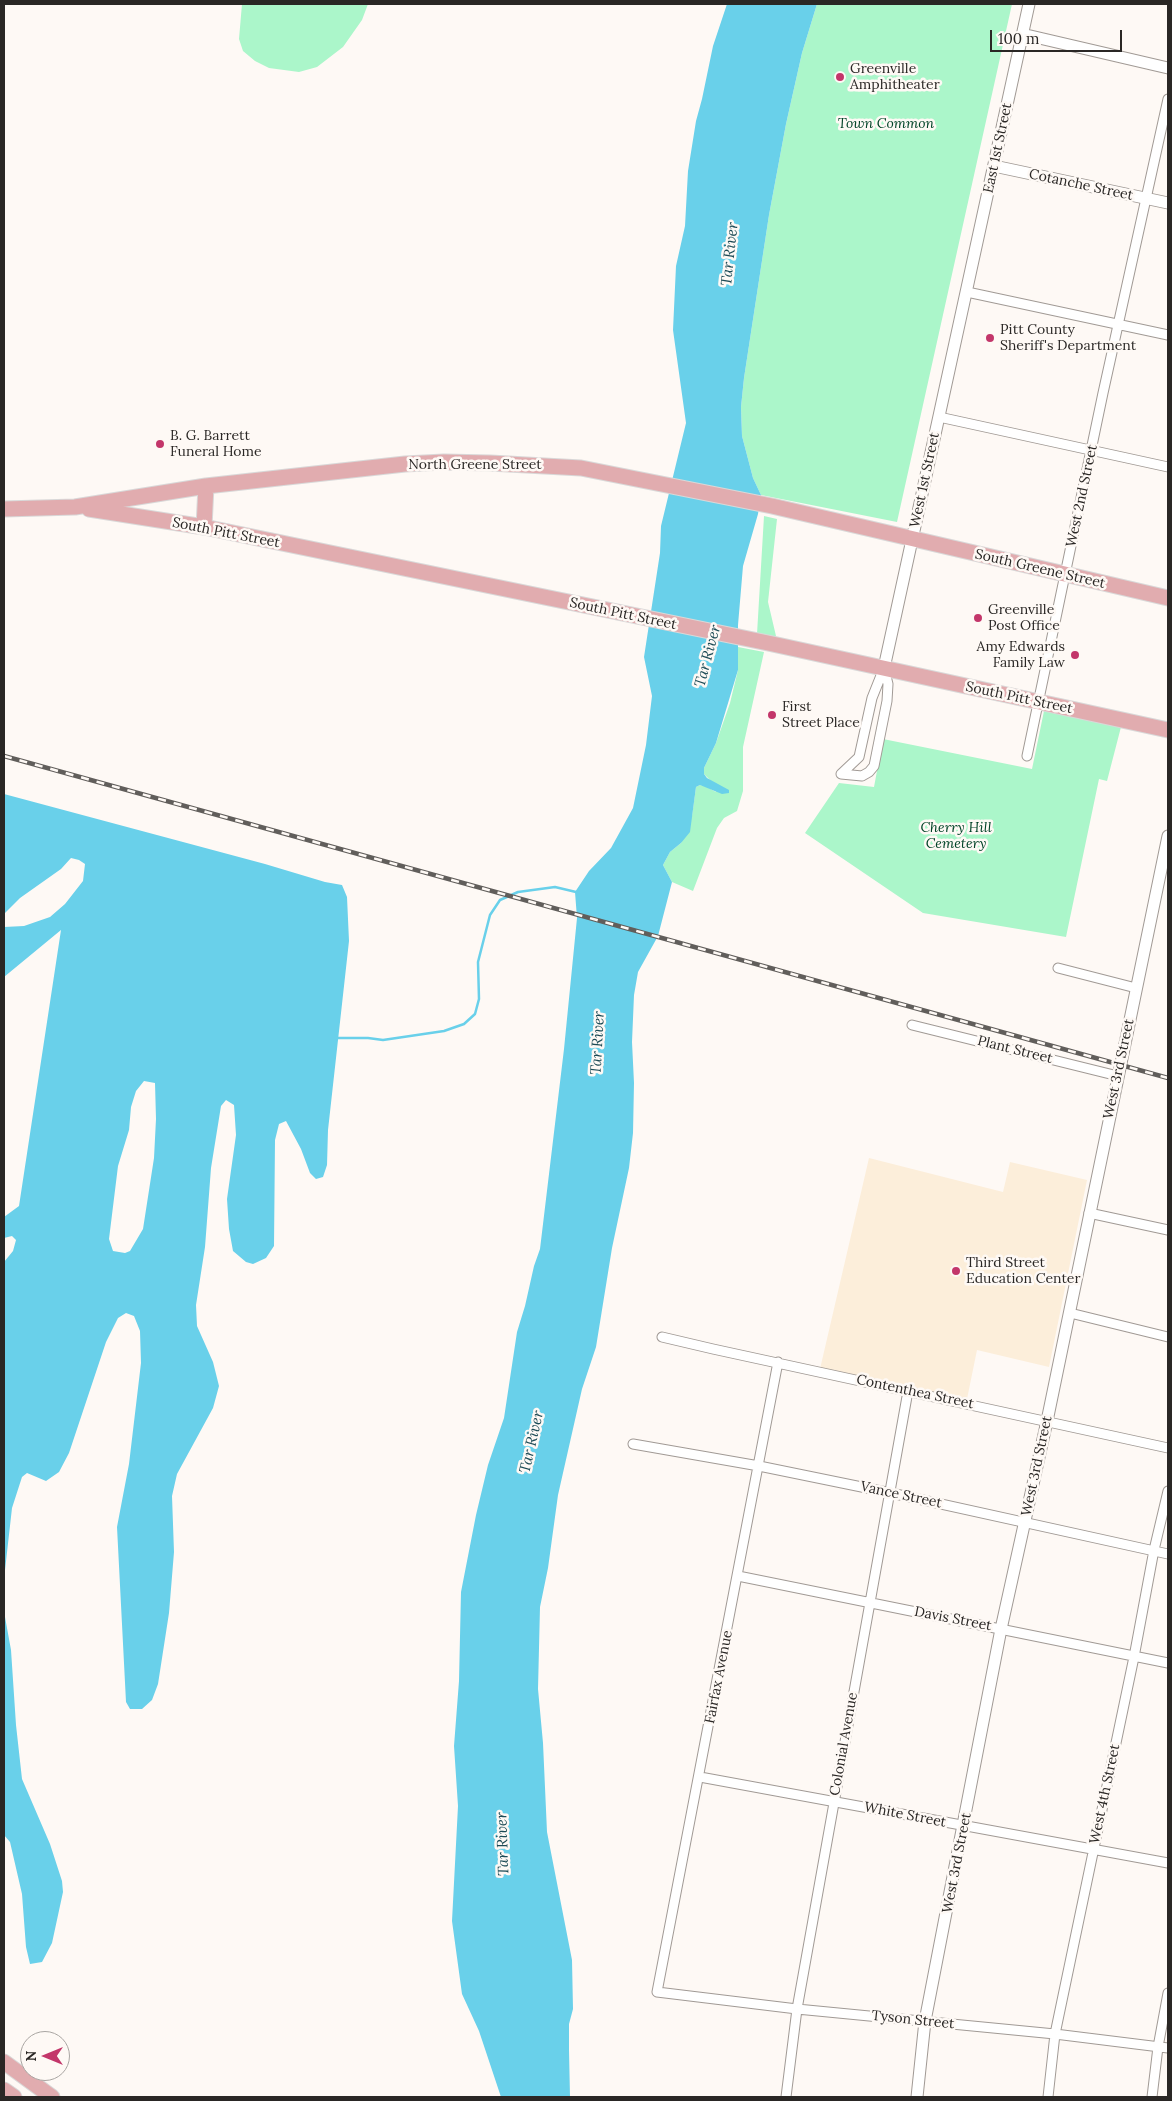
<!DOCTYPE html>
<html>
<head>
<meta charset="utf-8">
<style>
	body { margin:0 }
	#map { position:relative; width:1172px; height:2101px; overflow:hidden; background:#fef9f5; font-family:Lora,serif }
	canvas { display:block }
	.frame { position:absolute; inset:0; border:5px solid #2a2725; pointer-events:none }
	.north { position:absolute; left:20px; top:2031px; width:50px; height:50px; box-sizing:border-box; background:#fef9f5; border:1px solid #a9a5a2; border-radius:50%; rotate:270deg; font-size:14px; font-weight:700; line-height:20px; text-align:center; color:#2a2725 }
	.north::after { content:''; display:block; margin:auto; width:18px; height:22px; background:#c3366a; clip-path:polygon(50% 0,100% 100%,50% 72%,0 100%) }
	.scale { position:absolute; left:990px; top:30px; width:132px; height:22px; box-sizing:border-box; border:2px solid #2a2725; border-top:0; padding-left:6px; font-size:15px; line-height:18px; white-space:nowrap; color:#2a2725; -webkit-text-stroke:4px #fef9f5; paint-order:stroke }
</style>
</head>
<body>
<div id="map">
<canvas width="1172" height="2101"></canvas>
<div class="frame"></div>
<div class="north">N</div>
<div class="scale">100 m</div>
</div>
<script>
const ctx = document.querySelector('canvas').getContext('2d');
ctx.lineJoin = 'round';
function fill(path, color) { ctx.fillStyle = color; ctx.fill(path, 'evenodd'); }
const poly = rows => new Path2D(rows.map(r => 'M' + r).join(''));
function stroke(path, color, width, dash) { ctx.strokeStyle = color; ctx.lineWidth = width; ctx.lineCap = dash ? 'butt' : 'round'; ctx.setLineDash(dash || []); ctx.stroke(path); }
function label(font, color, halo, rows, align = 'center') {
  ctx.font = font + ' Lora,serif'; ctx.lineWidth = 5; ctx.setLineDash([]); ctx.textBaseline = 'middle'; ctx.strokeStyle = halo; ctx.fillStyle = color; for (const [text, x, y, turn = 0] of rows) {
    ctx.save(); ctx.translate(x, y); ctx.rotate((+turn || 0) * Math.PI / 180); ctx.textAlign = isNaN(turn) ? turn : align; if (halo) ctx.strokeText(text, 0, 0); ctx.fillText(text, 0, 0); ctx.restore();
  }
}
const education = poly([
	[869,1158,1003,1192,1010,1162,1087,1180,1049,1367,977,1350,967,1399,820,1369]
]);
const green = poly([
	[242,4,368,4,362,20,343,47,317,67,299,72,269,68,255,61,243,51,239,39],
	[817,4,1012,4,897,522,761,495,753,478,742,436,741,407,744,378,769,215,786,124,802,53],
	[764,516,777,519,768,602,776,636,768,639,757,634],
	[738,647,764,652,743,747,743,791,737,811,724,818,717,828,693,891,672,882,663,865,670,852,681,843,692,816,696,787,700,785,705,786,716,792,711,781,704,774,704,768,716,743,730,703,738,670],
	[1044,711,1121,727,1107,781,1099,779,1066,937,923,913,805,833,839,783,874,787,883,739,1032,769]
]);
const water = poly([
	[727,4,817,4,802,53,786,124,769,215,744,378,741,407,742,436,753,478,761,495,758,514,743,566,738,625,738,670,716,743,704,768,704,774,707,778,729,790,729,793,722,794,700,785,696,787,690,832,681,843,670,852,663,865,672,882,658,936,638,972,634,995,632,1042,634,1083,633,1133,629,1168,612,1248,596,1347,582,1389,558,1495,548,1568,540,1607,538,1689,543,1743,547,1832,572,1960,573,2009,569,2024,569,2050,570,2097,501,2097,479,2031,462,1994,452,1921,458,1806,454,1746,459,1681,461,1592,476,1515,488,1465,504,1418,517,1332,525,1306,534,1266,540,1249,564,1049,577,918,575,892,589,871,611,848,633,808,646,745,652,696,644,657,660,553,661,526,686,423,673,330,676,266,685,226,688,171,696,121,702,99,713,46],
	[4,794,265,864,325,882,342,885,347,897,349,941,328,1130,327,1165,323,1177,316,1179,310,1173,301,1149,286,1121,279,1124,275,1140,274,1246,266,1258,253,1264,246,1262,233,1251,229,1229,227,1199,236,1135,234,1105,226,1100,221,1106,211,1168,205,1247,196,1305,197,1326,213,1362,219,1386,213,1408,177,1474,172,1496,174,1552,169,1613,158,1684,152,1700,142,1709,130,1709,126,1702,117,1527,129,1464,141,1363,140,1331,134,1316,126,1313,118,1318,106,1342,69,1453,59,1472,46,1481,27,1473,22,1477,12,1508,4,1579,5,1617,11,1650,16,1725,22,1779,50,1844,62,1881,63,1892,52,1943,42,1962,30,1964,26,1947,22,1894,10,1842,4,1835,4,1262,13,1251,16,1240,12,1236,4,1238,4,1217,19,1206,61,930,4,977,4,927,24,926,50,917,65,904,83,881,85,864,79,860,71,858,61,869,20,898,4,914],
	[144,1081,155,1083,156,1119,154,1158,143,1229,130,1251,125,1253,113,1251,109,1239,118,1166,129,1130,131,1107,136,1091]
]);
const stream = poly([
	[336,1038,368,1038,383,1040,444,1031,464,1024,475,1014,479,999,478,962,490,915,500,900,518,892,555,887,576,892]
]);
const minor = poly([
	[967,292,1168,335],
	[939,417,1168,467],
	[1027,756,1103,393,1168,99],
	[841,774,862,776,869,772,874,766,887,701,888,684,884,668],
	[841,774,859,757,872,698,884,668],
	[1058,968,1136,988],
	[912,1025,1118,1076],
	[1089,1213,1168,1230],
	[1070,1313,1168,1337],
	[662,1337,713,1349,1168,1448],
	[778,1362,657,1992,797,2009,1055,2034,1168,2048],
	[633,1444,759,1466,891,1493,1168,1554],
	[738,1576,1168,1663],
	[700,1777,1168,1863],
	[786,2097,797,2009,908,1391],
	[1048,2097,1055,2034,1134,1657,1154,1550,1168,1491],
	[1152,2097,1158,2047,1168,1993]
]);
const tertiary = poly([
	[1022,34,1168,68],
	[994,166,1168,203],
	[884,668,1029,4],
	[917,2097,925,2021,1001,1629,1047,1421,1168,836]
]);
const primary = poly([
	[4,509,75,507,206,486,405,464,444,462,490,463,581,468,772,506,1168,598],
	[89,509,204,527,768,643,1168,730],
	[204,527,206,486],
	[4,2062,52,2097],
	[4,2090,14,2097]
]);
const rail = poly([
	[4,756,1168,1078]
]);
const markers = [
	[840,77,5,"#c3366a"],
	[990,338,5,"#c3366a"],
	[160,444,5,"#c3366a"],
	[978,618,5,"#c3366a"],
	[1075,655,5,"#c3366a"],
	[772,715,5,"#c3366a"],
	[956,1271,5,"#c3366a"]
];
const poiNames = [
	["Greenville",850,69],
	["Amphitheater",850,85],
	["Pitt County",1000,330],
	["Sheriff's Department",1000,346],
	["B. G. Barrett",170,436],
	["Funeral Home",170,452],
	["Greenville",988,610],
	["Post Office",988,626],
	["Amy Edwards",1065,647,"right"],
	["Family Law",1065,663,"right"],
	["First",782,707],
	["Street Place",782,723],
	["Third Street",966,1263],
	["Education Center",966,1279]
];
const parkNames = [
	["Town Common",886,124],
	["Cherry Hill",956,828],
	["Cemetery",956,844]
];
const streetNames = [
	["East 1st Street",998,148,-78],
	["Cotanche Street",1081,185,12],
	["North Greene Street",475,465],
	["West 1st Street",925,480,-78],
	["West 2nd Street",1082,496,-78],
	["South Pitt Street",226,533,11],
	["South Greene Street",1040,569,13],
	["South Pitt Street",623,614,12],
	["South Pitt Street",1019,698,12],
	["Plant Street",1015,1050,14],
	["West 3rd Street",1119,1069,-78],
	["Contenthea Street",915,1392,12],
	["West 3rd Street",1037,1466,-78],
	["Vance Street",901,1495,12],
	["Davis Street",953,1619,11],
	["Fairfax Avenue",719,1677,-79],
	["Colonial Avenue",844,1744,-80],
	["West 4th Street",1105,1794,-78],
	["White Street",905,1815,11],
	["West 3rd Street",957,1863,-79],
	["Tyson Street",913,2020,6]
];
const waterNames = [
	["Tar River",730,254,-84],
	["Tar River",708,656,-75],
	["Tar River",598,1043,-87],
	["Tar River",532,1442,-77],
	["Tar River",503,1844,-92]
];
fill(education, '#fceeda');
fill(green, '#abf6ca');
fill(water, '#69d0ea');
stroke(stream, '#69d0ea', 2.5);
stroke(minor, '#a19a95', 11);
stroke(tertiary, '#a19a95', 13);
stroke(primary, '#d9d8d8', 17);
stroke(minor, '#fff', 9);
stroke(tertiary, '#fff', 11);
stroke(primary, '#e1acaf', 15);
stroke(rail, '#615e5b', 4.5);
stroke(rail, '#fef9f5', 2.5, [8]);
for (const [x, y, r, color] of markers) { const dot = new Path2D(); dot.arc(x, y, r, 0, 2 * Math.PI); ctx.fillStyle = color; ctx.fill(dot); stroke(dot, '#fef9f5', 2); }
label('14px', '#2a2725', '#fef9f5', poiNames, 'left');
label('italic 14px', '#014327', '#fef9f5', parkNames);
label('14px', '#2a2725', '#fef9f5', streetNames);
label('italic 15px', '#1d4b56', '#fef9f5', waterNames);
</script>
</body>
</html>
